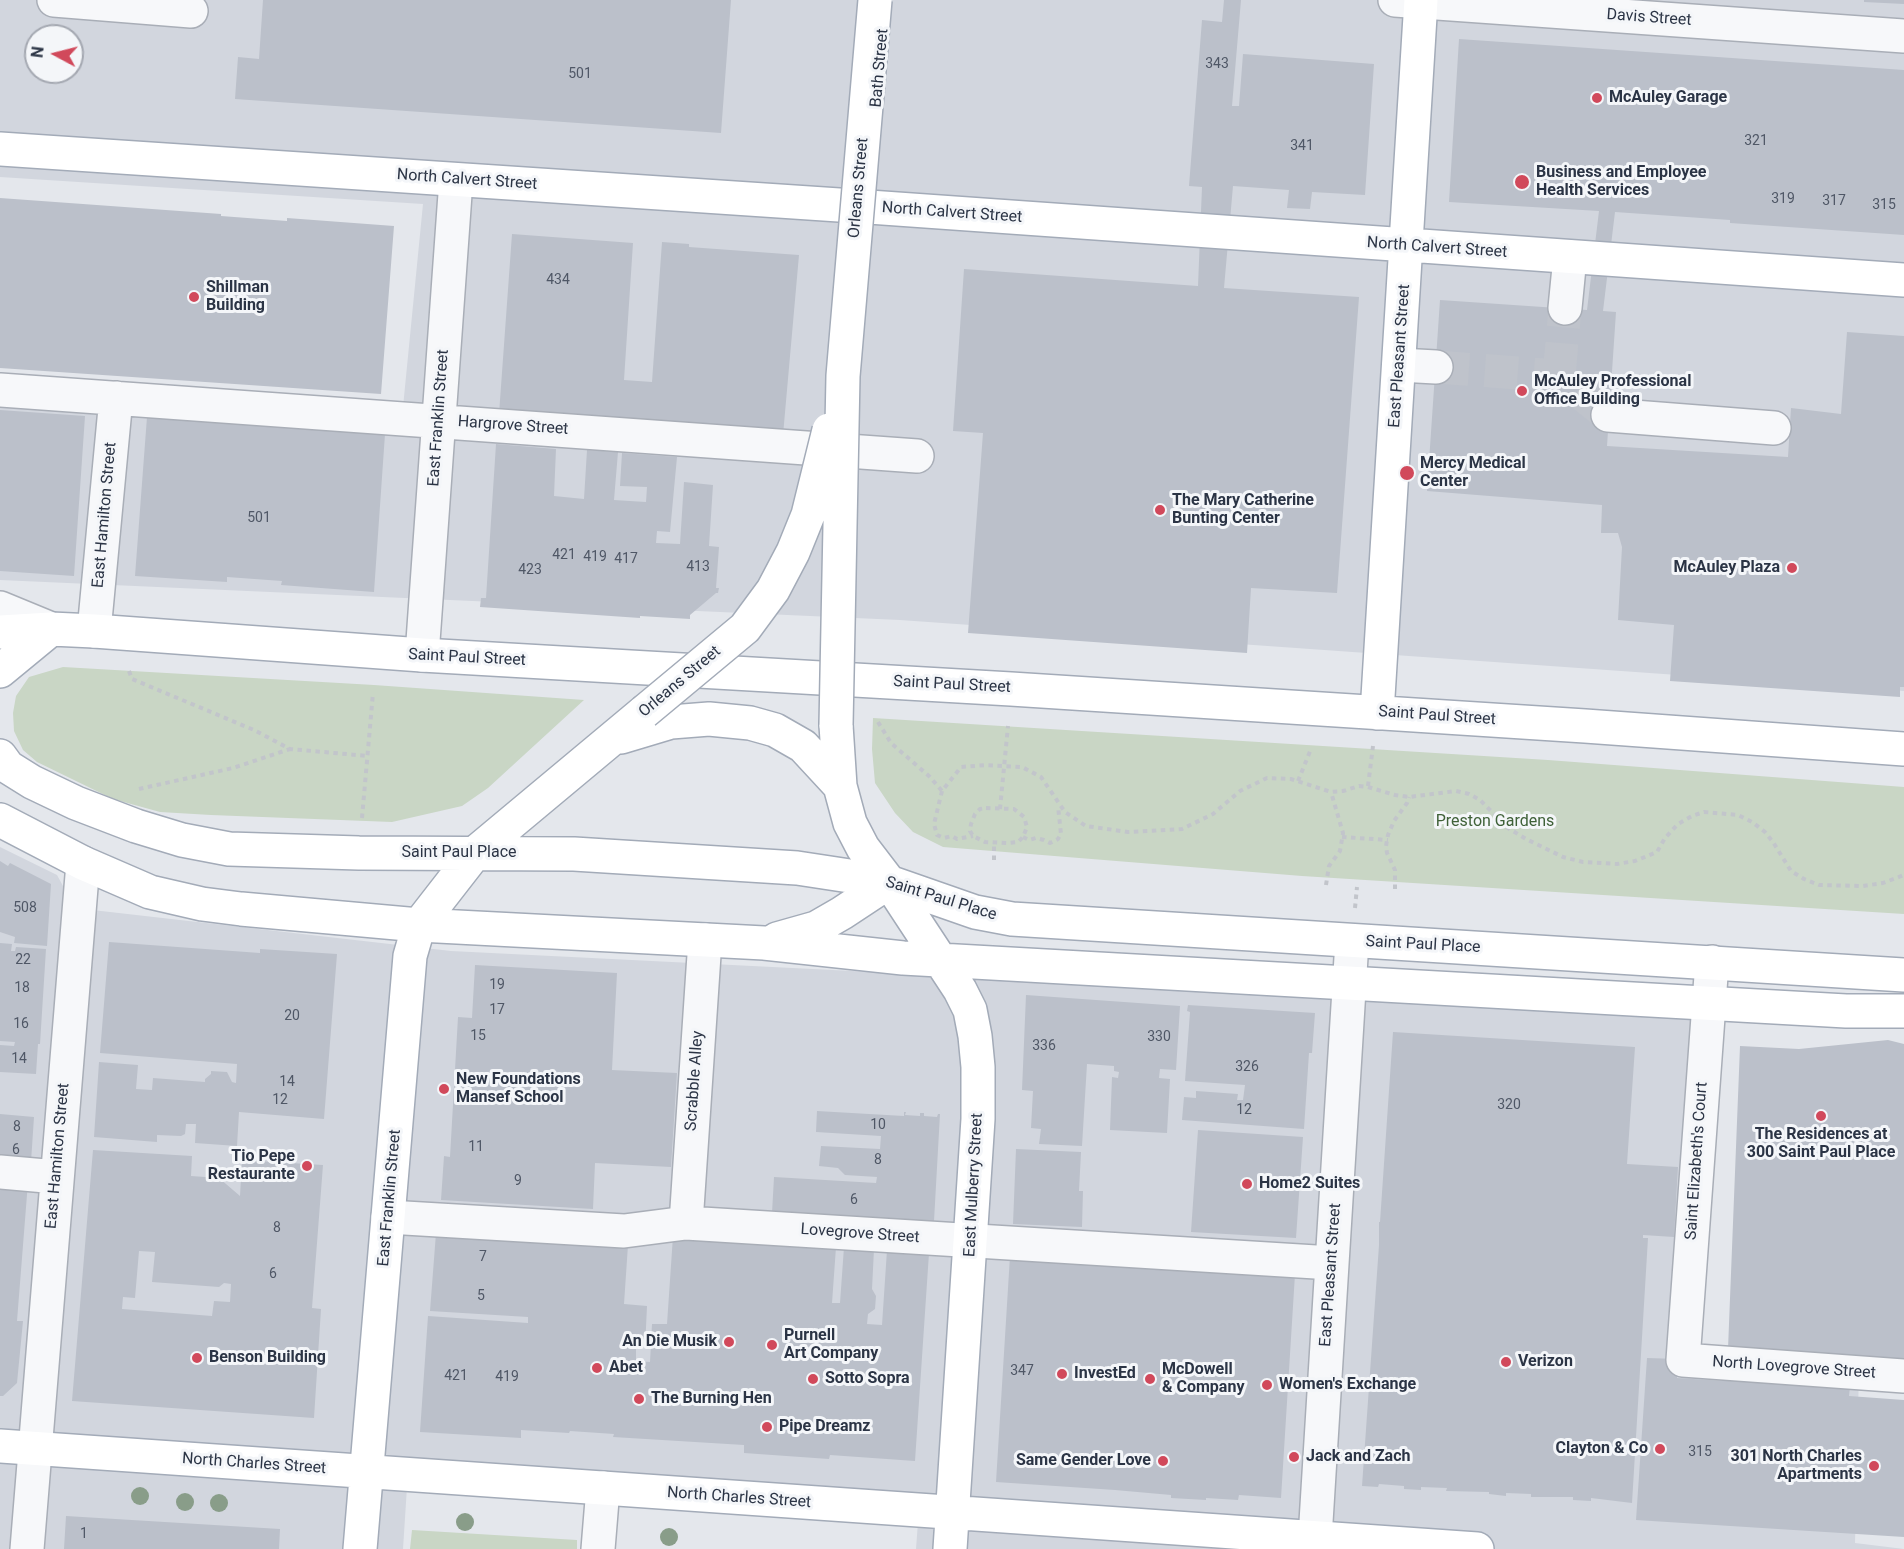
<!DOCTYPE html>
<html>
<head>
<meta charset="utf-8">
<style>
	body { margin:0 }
	#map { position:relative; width:1904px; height:1549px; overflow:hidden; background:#e4e7ec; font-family:Roboto,sans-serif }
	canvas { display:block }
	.north { position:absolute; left:24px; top:24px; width:60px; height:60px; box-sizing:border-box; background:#f4f6f9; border:2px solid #a4a8b1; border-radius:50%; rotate:277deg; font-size:16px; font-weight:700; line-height:24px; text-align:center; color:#2b3445 }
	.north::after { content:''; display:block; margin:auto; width:21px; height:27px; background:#d1495b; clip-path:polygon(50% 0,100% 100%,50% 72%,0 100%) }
</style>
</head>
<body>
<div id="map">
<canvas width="1904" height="1549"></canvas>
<div class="north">N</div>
</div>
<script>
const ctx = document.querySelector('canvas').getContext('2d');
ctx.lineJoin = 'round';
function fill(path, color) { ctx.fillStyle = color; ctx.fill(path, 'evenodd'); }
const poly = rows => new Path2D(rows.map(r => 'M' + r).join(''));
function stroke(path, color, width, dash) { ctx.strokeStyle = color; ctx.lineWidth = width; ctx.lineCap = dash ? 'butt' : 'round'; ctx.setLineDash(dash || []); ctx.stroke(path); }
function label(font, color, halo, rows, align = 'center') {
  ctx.font = font + ' Roboto,sans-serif'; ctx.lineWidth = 6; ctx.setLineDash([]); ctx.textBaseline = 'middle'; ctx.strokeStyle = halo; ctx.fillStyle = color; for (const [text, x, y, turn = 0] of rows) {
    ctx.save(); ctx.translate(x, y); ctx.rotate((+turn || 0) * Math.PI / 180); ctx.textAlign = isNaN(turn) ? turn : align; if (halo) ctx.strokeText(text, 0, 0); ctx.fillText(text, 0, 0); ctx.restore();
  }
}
const built = poly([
	[0,0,1904,0,1904,691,900,620,0,580,0,379,403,407,423,204,0,177],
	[36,36,72,36,72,72,36,72],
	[0,847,57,875,75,908,451,951,1696,1013,1680,1352,1859,1369,1855,1543,1904,1549,916,1549,918,1522,407,1487,403,1549,0,1549]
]);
const green = poly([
	[63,667,374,685,584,700,488,788,462,806,392,822,211,815,160,812,113,799,37,762,23,750,14,731,13,713,16,696,29,677],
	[873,718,1548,760,1904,787,1904,914,1302,876,943,847,913,832,895,813,875,783,872,749],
	[412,1530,577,1540,577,1549,410,1549]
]);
const building = poly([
	[263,0,731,0,721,133,235,99,238,57,259,59],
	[1224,0,1241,0,1232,106,1239,106,1243,54,1374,64,1365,195,1312,192,1310,209,1287,208,1289,190,1233,186,1224,288,1359,297,1337,593,1251,588,1247,653,968,633,983,433,953,431,964,269,1198,286,1202,187,1189,186,1202,20,1222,22],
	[1864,0,1904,0,1904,4,1864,2],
	[1459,39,1904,70,1904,235,1730,223,1730,220,1615,212,1603,311,1616,312,1607,446,1788,457,1791,408,1841,414,1847,332,1904,336,1904,687,1900,687,1900,697,1670,681,1674,625,1618,620,1622,547,1618,533,1601,533,1602,505,1427,491,1440,300,1587,310,1599,211,1449,202],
	[0,198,221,214,221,216,287,221,287,218,394,226,381,394,0,368],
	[512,234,633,243,624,380,652,382,662,242,689,244,689,247,799,255,783,435,499,414],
	[0,410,85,416,74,576,0,571],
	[147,417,385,434,374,592,281,585,282,581,227,577,227,582,135,576],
	[496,444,556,449,554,496,584,499,587,450,618,452,614,500,646,502,647,487,620,486,622,453,677,457,670,532,657,531,656,543,680,544,684,482,713,485,709,546,719,547,716,588,719,588,718,593,716,593,690,615,690,619,640,616,640,618,480,607,481,598,486,598],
	[0,861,8,866,10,863,51,884,47,946,14,943,15,937,0,932],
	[109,942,260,953,260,949,337,954,324,1119,239,1112,237,1146,195,1143,196,1124,186,1124,185,1134,181,1136,157,1135,157,1142,94,1137,99,1062,138,1065,136,1089,152,1090,153,1078,205,1082,205,1079,211,1074,211,1071,227,1072,232,1082,236,1083,237,1064,100,1053],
	[0,943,12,944,11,951,15,951,16,947,46,949,40,1044,38,1044,36,1074,0,1072,0,1045,14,1046,15,1042,0,1041],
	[475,965,617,973,612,1070,677,1073,671,1167,595,1163,593,1209,441,1200,444,1156,450,1157,458,1017,472,1018],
	[1026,995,1180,1006,1176,1070,1160,1069,1159,1078,1170,1079,1167,1133,1110,1130,1112,1077,1118,1078,1119,1072,1114,1071,1114,1066,1087,1064,1082,1146,1039,1144,1041,1129,1031,1128,1033,1091,1022,1090],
	[1188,1005,1315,1013,1312,1053,1309,1053,1304,1129,1182,1120,1184,1097,1196,1098,1196,1091,1238,1094,1237,1100,1243,1100,1245,1085,1185,1081,1190,1012,1187,1011],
	[1393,1032,1635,1047,1627,1164,1678,1167,1674,1237,1643,1235,1643,1238,1648,1238,1632,1503,1591,1498,1591,1501,1573,1500,1573,1497,1531,1497,1531,1494,1506,1493,1506,1496,1489,1494,1489,1492,1446,1491,1447,1488,1421,1487,1421,1490,1404,1489,1404,1486,1379,1484,1378,1487,1362,1486,1379,1245,1379,1222,1380,1222],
	[1888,1040,1904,1044,1904,1359,1728,1349,1740,1046,1799,1049],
	[817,1111,904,1116,904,1112,906,1112,905,1115,920,1116,920,1113,924,1113,924,1116,937,1117,938,1114,940,1114,934,1221,772,1213,774,1177,876,1183,877,1177,845,1175,838,1168,819,1166,821,1146,880,1149,881,1136,816,1132],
	[0,1114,34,1117,31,1162,0,1160],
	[1198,1130,1303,1137,1296,1238,1191,1232],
	[1016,1149,1081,1152,1079,1191,1083,1191,1082,1227,1013,1224],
	[93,1150,192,1156,191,1176,219,1178,240,1196,242,1160,323,1165,312,1308,321,1309,314,1418,72,1401],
	[139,1251,155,1252,152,1282,219,1287,224,1283,231,1284,230,1302,214,1301,212,1316,122,1309,123,1297,135,1298],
	[0,1180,28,1182,17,1321,23,1321,17,1383,3,1396,0,1396],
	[436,1233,628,1245,624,1304,647,1306,645,1348,636,1348,636,1361,650,1362,652,1324,667,1324,673,1236,836,1247,832,1303,840,1303,844,1247,874,1249,872,1289,876,1296,875,1309,868,1314,867,1324,882,1325,887,1250,929,1253,915,1461,830,1455,829,1459,744,1453,744,1445,613,1437,614,1434,570,1431,569,1433,521,1430,521,1438,420,1432,428,1316,528,1323,528,1317,430,1311],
	[1010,1256,1295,1274,1281,1498,1239,1495,1238,1500,1206,1498,1206,1500,1171,1498,1171,1495,1115,1490,996,1482],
	[1647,1358,1678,1359,1677,1378,1725,1381,1726,1368,1851,1376,1849,1396,1904,1400,1904,1537,1636,1520],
	[66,1516,280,1529,279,1549,64,1549]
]);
const minorTunnel = poly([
	[1436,367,1559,376,1608,415],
	[1559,376,1565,308]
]);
const path = poly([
	[129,671,132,679,254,730,290,749,368,756],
	[878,722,891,743,930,777,942,791,961,767,986,765,1022,767,1041,777,1065,812,1086,826,1128,832,1182,829,1213,814,1240,791,1267,778,1291,779,1331,792,1343,791,1359,786,1368,787,1395,795,1409,797,1456,791,1469,794,1480,800,1508,828,1526,839,1563,857,1583,862,1617,864,1635,861,1657,852,1665,838,1678,824,1692,816,1704,812,1738,815,1752,822,1765,832,1773,842,1791,871,1804,879,1819,885,1863,886,1883,883,1904,875],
	[1298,781,1311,749],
	[1368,786,1373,746],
	[139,789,233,768,290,749],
	[942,791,934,824,937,835,944,838,952,836,957,839,973,836],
	[986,808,1014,809,1018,812,1024,817,1027,827,1023,837,1018,842,1007,843,985,842,973,836,970,831,971,824,975,814,980,809,986,808],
	[1000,809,1008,726],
	[362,818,373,693],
	[1023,837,1029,840,1036,838,1044,840,1050,843,1058,839,1061,834,1058,806],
	[1342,837,1388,840],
	[994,860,994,842],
	[1326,885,1329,866,1340,851,1343,833,1331,792],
	[1395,889,1395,870,1387,853,1386,846,1388,835,1394,821,1407,803,1409,797],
	[1355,908,1357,887]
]);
const minor = poly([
	[54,0,191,11],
	[1395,0,1904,36],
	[1565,308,1570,257],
	[1399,365,1436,367],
	[0,390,917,456],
	[1608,415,1774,428],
	[0,608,51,629],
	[94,631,116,398],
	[422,655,456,180],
	[1712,962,1683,1360,1904,1376],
	[0,1172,57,1177],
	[388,1217,624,1231,686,1223,1332,1263],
	[686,1223,705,940],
	[1315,1538,1352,941],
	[27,1549,83,863],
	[598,1549,603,1488]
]);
const major = poly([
	[0,149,869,207,1904,280],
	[0,632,51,629,94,631,422,655,1011,689,1585,726,1904,749],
	[0,671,51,629],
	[1377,713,1421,0],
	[836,725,840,786,850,823,863,848,889,882,960,990,970,1010,975,1036,978,1067,978,1119,950,1549],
	[621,737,671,722,709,719,750,723,775,730,803,746,840,786],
	[0,756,8,767,32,782,76,803,136,826,182,840,229,849,359,853,574,854,797,868,889,882,975,912,1012,919,1904,975],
	[0,820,83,863,150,892,202,904,241,909,419,925,764,943,903,958,1846,1011,1904,1011],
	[777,939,816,928,842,913,889,882],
	[0,1446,1477,1549],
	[360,1549,410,956,419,925,475,853,644,712]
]);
const majorBridge = poly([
	[644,712,745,628,773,590,793,552,808,515,829,430],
	[836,725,843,376,875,0]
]);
const trees = [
	[140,1496],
	[185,1502],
	[219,1503],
	[465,1522],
	[669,1537]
];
const markers = [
	[1597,98,6,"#d1495b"],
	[1522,182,8,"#d1495b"],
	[194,297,6,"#d1495b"],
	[1522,391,6,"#d1495b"],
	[1407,473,8,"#d1495b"],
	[1160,510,6,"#d1495b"],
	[1792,568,6,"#d1495b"],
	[444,1089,6,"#d1495b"],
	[1821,1116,6,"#d1495b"],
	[307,1166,6,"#d1495b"],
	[1247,1184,6,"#d1495b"],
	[729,1342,6,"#d1495b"],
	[772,1345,6,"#d1495b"],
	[197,1358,6,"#d1495b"],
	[1506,1362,6,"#d1495b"],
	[597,1368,6,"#d1495b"],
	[1062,1374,6,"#d1495b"],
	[813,1379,6,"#d1495b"],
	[1150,1379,6,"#d1495b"],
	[1267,1385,6,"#d1495b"],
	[639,1399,6,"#d1495b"],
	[767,1427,6,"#d1495b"],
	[1660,1449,6,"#d1495b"],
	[1294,1457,6,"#d1495b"],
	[1163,1461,6,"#d1495b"],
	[1874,1466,6,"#d1495b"]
];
const numberNames = [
	["343",1217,64],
	["501",580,74],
	["321",1756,141],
	["341",1302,146],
	["319",1783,199],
	["317",1834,201],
	["315",1884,205],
	["434",558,280],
	["501",259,518],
	["421",564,555],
	["419",595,557],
	["417",626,559],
	["413",698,567],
	["423",530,570],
	["508",25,908],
	["22",23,960],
	["19",497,985],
	["18",22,988],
	["17",497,1010],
	["20",292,1016],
	["16",21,1024],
	["15",478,1036],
	["330",1159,1037],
	["336",1044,1046],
	["14",19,1059],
	["326",1247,1067],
	["14",287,1082],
	["12",280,1100],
	["320",1509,1105],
	["12",1244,1110],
	["10",878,1125],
	["8",17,1127],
	["11",476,1147],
	["6",16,1150],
	["8",878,1160],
	["9",518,1181],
	["6",854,1200],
	["8",277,1228],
	["7",483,1257],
	["6",273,1274],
	["5",481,1296],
	["347",1022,1371],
	["421",456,1376],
	["419",507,1377],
	["315",1700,1452],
	["1",84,1534]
];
const streetNames = [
	["Davis Street",1649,18,4],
	["Bath Street",880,68,-85],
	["North Calvert Street",467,180,4],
	["Orleans Street",859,188,-85],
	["North Calvert Street",952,213,4],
	["North Calvert Street",1437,248,4],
	["East Pleasant Street",1400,356,-86],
	["East Franklin Street",439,418,-86],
	["Hargrove Street",513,426,4],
	["East Hamilton Street",105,515,-85],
	["Saint Paul Street",467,658,3],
	["Orleans Street",680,682,-40],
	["Saint Paul Street",952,685,3],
	["Saint Paul Street",1437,716,4],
	["Saint Paul Place",459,853],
	["Saint Paul Place",941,899,17],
	["Saint Paul Place",1423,945,3],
	["Scrabble Alley",695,1081,-86],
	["East Hamilton Street",58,1156,-85],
	["Saint Elizabeth's Court",1697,1161,-86],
	["East Mulberry Street",974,1185,-87],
	["East Franklin Street",390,1198,-85],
	["Lovegrove Street",860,1234,4],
	["East Pleasant Street",1331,1275,-86],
	["North Lovegrove Street",1794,1368,4],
	["North Charles Street",254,1464,4],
	["North Charles Street",739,1498,4]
];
const poiNames = [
	["McAuley Garage",1609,98],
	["Business and Employee",1536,173],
	["Health Services",1536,191],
	["Shillman",206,288],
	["Building",206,306],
	["McAuley Professional",1534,382],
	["Office Building",1534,400],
	["Mercy Medical",1420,464],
	["Center",1420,482],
	["The Mary Catherine",1172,501],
	["Bunting Center",1172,519],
	["McAuley Plaza",1780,568,"right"],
	["New Foundations",456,1080],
	["Mansef School",456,1098],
	["The Residences at",1821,1135,"center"],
	["300 Saint Paul Place",1821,1153,"center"],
	["Tio Pepe",295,1157,"right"],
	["Restaurante",295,1175,"right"],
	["Home2 Suites",1259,1184],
	["Purnell",784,1336],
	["Art Company",784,1354],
	["An Die Musik",717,1342,"right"],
	["Benson Building",209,1358],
	["Verizon",1518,1362],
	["Abet",609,1368],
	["McDowell",1162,1370],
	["& Company",1162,1388],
	["InvestEd",1074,1374],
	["Sotto Sopra",825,1379],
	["Women's Exchange",1279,1385],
	["The Burning Hen",651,1399],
	["Pipe Dreamz",779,1427],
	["Clayton & Co",1648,1449,"right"],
	["Jack and Zach",1306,1457],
	["301 North Charles",1862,1457,"right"],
	["Apartments",1862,1475,"right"],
	["Same Gender Love",1151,1461,"right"]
];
const parkNames = [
	["Preston Gardens",1495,822]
];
fill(built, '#d2d6de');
fill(green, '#c9d6c5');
fill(building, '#bbc0ca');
stroke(minorTunnel, '#bfc3cb', 33, [33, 16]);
stroke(minor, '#a9aeb7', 36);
stroke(major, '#a3abb8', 36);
stroke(path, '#c2c5cb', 4, [4.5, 4.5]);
stroke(minor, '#f7f8fa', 33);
stroke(major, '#fff', 33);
stroke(majorBridge, '#a3abb8', 36, []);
stroke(majorBridge, '#fff', 33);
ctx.fillStyle = '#899d89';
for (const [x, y] of trees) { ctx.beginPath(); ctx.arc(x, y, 9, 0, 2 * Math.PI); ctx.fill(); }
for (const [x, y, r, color] of markers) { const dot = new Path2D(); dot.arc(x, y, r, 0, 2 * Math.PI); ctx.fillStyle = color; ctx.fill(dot); stroke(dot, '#f4f6f9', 2); }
label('14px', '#4f5766', null, numberNames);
label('16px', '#2b3445', '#f4f6f9', streetNames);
label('bold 16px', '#2b3445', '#f4f6f9', poiNames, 'left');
label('16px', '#3f6138', '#f4f6f9', parkNames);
</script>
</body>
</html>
